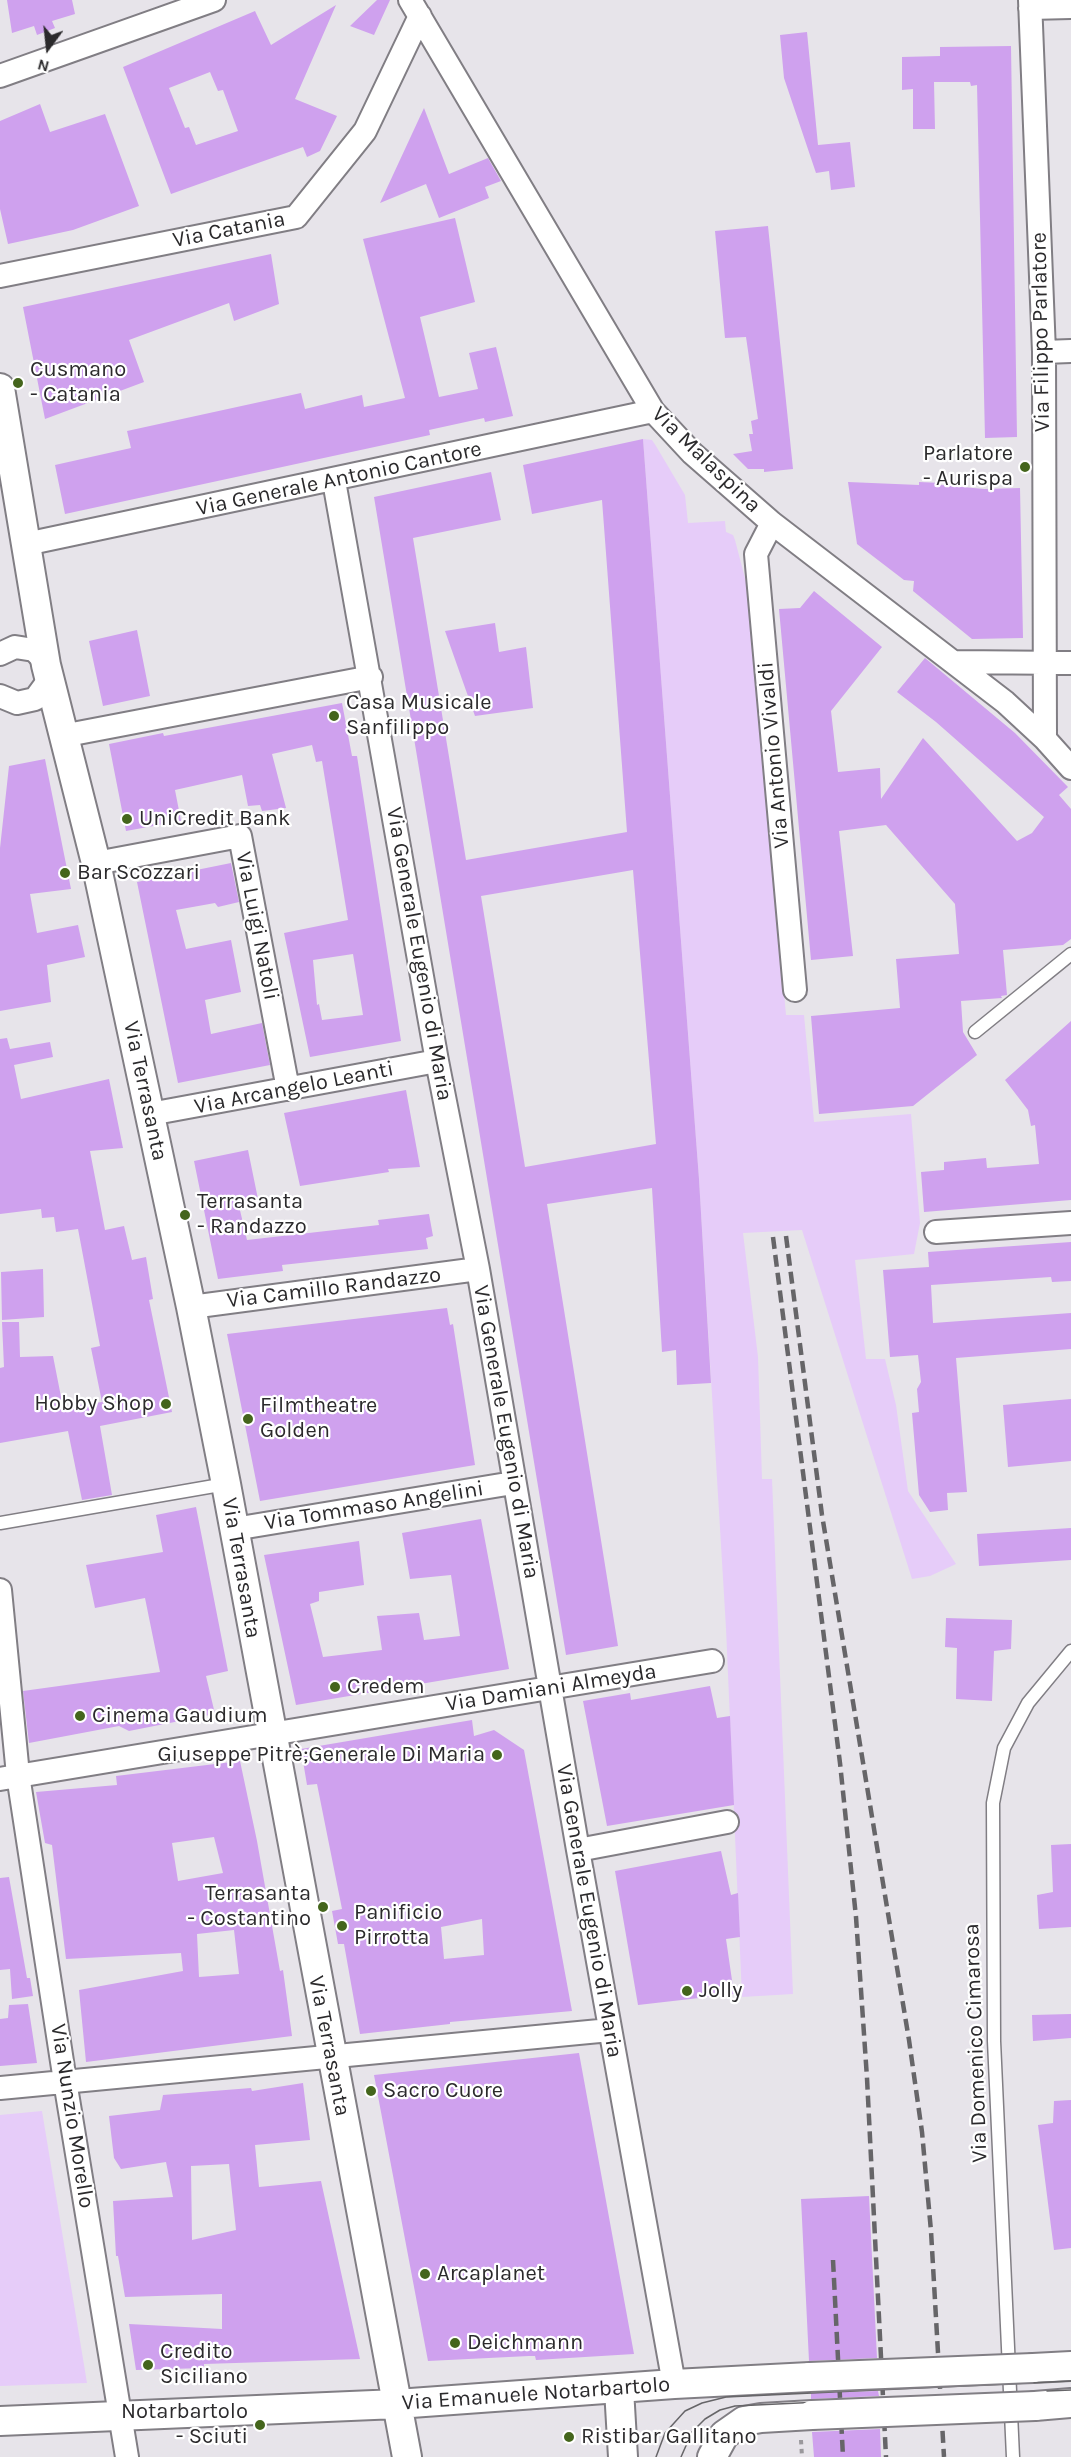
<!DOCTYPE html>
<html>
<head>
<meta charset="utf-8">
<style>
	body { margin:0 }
	#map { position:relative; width:1071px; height:2457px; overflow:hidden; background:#e7e4ea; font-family:Karla,sans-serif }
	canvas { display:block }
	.north { position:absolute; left:18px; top:18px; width:60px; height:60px; -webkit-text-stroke:4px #fff; paint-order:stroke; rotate:195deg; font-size:16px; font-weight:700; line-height:24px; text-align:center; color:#2b2a2c }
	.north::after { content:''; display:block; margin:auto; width:21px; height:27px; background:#2b2a2c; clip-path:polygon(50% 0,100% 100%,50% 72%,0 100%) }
</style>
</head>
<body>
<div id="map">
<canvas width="1071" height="2457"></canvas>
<div class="north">N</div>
</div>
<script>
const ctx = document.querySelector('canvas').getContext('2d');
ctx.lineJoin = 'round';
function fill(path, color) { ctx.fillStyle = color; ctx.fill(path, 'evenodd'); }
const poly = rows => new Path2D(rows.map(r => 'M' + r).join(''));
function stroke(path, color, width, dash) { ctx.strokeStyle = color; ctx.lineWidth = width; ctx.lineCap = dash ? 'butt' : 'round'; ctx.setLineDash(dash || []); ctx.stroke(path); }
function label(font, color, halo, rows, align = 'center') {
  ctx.font = font + ' Karla,sans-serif'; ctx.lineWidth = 4.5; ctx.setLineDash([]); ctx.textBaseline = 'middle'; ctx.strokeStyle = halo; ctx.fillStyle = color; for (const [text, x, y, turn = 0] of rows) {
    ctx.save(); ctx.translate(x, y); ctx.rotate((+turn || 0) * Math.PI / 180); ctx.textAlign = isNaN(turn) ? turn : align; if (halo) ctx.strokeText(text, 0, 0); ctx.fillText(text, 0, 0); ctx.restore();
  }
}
const green = poly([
	[643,439,652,440,656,446,685,495,688,523,725,521,726,532,733,535,735,540,747,586,786,1015,804,1015,814,1122,911,1114,920,1223,914,1254,855,1260,866,1359,885,1359,896,1405,908,1491,956,1564,930,1576,912,1579,802,1230,743,1233,758,1357,762,1479,772,1479,793,1994,742,1997,726,1628,699,1179],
	[42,2111,87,2383,0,2386,0,2115]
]);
const building = poly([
	[7,0,72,0,75,14,52,21,55,28,37,35,34,26,12,33],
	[377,0,390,0,374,35,350,26],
	[336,5,295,99,337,116,320,151,307,157,303,147,171,194,123,67,255,11,271,45],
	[210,72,218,91,223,90,238,131,196,145,189,127,185,128,169,88],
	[807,32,818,145,850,142,855,187,831,190,829,171,816,173,784,78,780,35],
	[1011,46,1017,437,985,438,977,85,971,86,970,82,934,82,935,129,913,129,913,89,902,90,902,57,940,56,940,47],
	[40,104,50,132,105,114,139,206,73,230,8,244,0,209,0,121],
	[424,108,449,174,488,158,501,181,485,187,489,198,439,218,426,184,380,203],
	[455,218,475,302,420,317,439,397,478,389,469,353,496,347,513,416,485,422,484,418,429,430,430,435,65,514,55,465,131,448,127,431,301,393,305,409,362,395,364,407,405,398,363,239],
	[768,226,793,469,764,472,764,469,748,469,733,454,752,451,749,434,753,434,751,421,758,419,746,337,725,338,715,231],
	[271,254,279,304,234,321,229,303,129,340,144,382,45,419,23,307],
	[643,439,699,1179,711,1383,677,1385,676,1350,662,1352,652,1188,547,1204,618,1646,566,1655,374,497,491,472,501,520,413,538,466,860,627,832,602,500,532,514,523,465],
	[633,870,656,1144,525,1167,481,896],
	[848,482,919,485,919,482,941,483,941,485,984,489,1020,488,1023,638,972,639,913,591,914,581,904,580,857,544],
	[814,591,882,647,831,711,838,772,880,768,881,799,923,738,1017,841,1032,833,1044,817,936,722,897,692,925,658,1015,733,1068,787,1059,795,1071,809,1071,939,1063,945,1003,950,1007,995,1001,996,1002,998,961,1001,963,1032,977,1055,913,1106,819,1114,811,1016,900,1008,896,959,959,954,955,904,886,825,839,831,853,956,811,960,779,609,800,608],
	[495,623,499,652,526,647,533,708,475,716,445,631],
	[137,630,150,696,103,706,89,641],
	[342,703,352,756,357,756,401,1041,310,1057,284,933,348,920,322,761,316,762,312,745,272,754,286,808,262,811,260,805,248,806,242,775,175,790,181,821,126,831,109,744,163,733,164,736],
	[353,954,363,1015,322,1020,319,1004,317,1005,313,960],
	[45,759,71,889,30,894,37,933,78,925,85,957,47,965,51,1002,0,1011,0,848,9,766],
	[231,863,239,902,218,907,215,903,176,910,186,949,231,940,241,992,205,1000,211,1034,262,1023,270,1065,178,1083,137,882],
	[1071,1021,1071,1200,924,1212,921,1172,944,1170,944,1162,986,1158,987,1168,1039,1164,1035,1125,1031,1126,1028,1110,1005,1080],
	[7,1038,10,1049,50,1042,53,1057,14,1065,21,1099,109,1079,123,1148,90,1151,105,1230,124,1226,132,1260,146,1257,153,1299,149,1300,172,1412,100,1426,112,1495,82,1500,68,1431,0,1443,0,1368,4,1367,2,1322,19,1322,20,1357,53,1356,63,1407,102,1402,91,1348,100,1346,78,1229,56,1232,54,1217,42,1218,41,1209,0,1214,0,1039],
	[406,1090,420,1167,388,1169,389,1172,300,1186,284,1113],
	[248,1150,259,1204,239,1206,247,1240,379,1225,378,1220,429,1214,433,1236,426,1238,428,1249,282,1265,283,1271,218,1279,194,1161],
	[1071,1242,1071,1281,1052,1282,1051,1277,931,1285,933,1323,1071,1313,1071,1349,956,1358,967,1492,947,1493,948,1510,930,1512,919,1495,912,1413,919,1412,917,1389,921,1382,918,1355,890,1357,883,1270,929,1267,928,1252],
	[43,1269,44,1317,2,1320,1,1272],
	[447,1308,450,1325,453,1324,475,1465,260,1501,227,1334],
	[1071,1399,1071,1461,1008,1467,1003,1405],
	[196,1507,228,1671,206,1676,215,1714,129,1731,119,1726,29,1743,23,1691,160,1672,145,1598,95,1608,86,1565,163,1552,156,1515],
	[481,1519,509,1669,296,1705,264,1555,359,1541,364,1585,319,1592,319,1601,310,1604,323,1657,382,1650,377,1616,419,1613,424,1640,460,1636,451,1575,410,1579,402,1533],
	[1071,1528,1071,1560,979,1566,977,1534],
	[946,1618,1012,1620,1011,1649,994,1651,992,1701,956,1699,957,1648,945,1647],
	[710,1686,717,1718,730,1716,734,1805,607,1826,583,1701,630,1693,631,1700],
	[472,1720,474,1736,494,1730,524,1750,572,2011,450,2022,450,2024,360,2034,344,1944,338,1944,332,1911,342,1909,317,1784,307,1785,301,1749],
	[482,1919,484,1955,444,1959,441,1927],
	[240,1761,257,1841,280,1971,283,1970,292,2036,86,2062,79,1990,183,1971,181,1953,66,1959,52,1845,45,1843,36,1792,117,1785,116,1776],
	[214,1837,223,1873,178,1881,172,1843],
	[234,1930,239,1974,199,1977,197,1934],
	[1071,1844,1071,1927,1039,1929,1037,1895,1053,1892,1051,1845],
	[721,1851,731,1895,738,1893,740,1937,726,1939,734,1994,638,2005,615,1871],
	[9,1877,27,1978,30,1978,33,1996,12,1999,10,1969,0,1970,0,1878],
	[28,2004,37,2063,0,2066,0,2019,8,2018,9,2005],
	[1071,2014,1071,2038,1033,2041,1032,2015],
	[579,2053,634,2354,536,2360,535,2356,529,2356,428,2361,374,2075],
	[303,2083,310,2140,255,2145,259,2187,321,2181,360,2359,204,2364,204,2368,136,2370,129,2324,222,2329,222,2294,125,2297,118,2256,116,2256,113,2201,173,2197,166,2162,121,2169,114,2158,109,2116,160,2110,163,2095,251,2088,252,2091],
	[229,2164,236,2230,192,2240,191,2166],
	[1071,2100,1071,2248,1054,2250,1038,2125,1053,2123,1054,2101],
	[869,2196,877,2358,809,2361,801,2199],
	[878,2391,879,2396,811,2399,811,2393],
	[880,2429,881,2457,814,2457,812,2432]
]);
const path = poly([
	[801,2440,802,2457]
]);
const service = poly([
	[975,1032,1071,954],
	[0,1523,226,1484],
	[1013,2457,994,2041,993,1803,1004,1748,1028,1703,1071,1651]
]);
const minor = poly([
	[410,0,653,411,692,453,772,523,1005,702,1045,739,1071,768],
	[1030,0,1044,352,1045,739],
	[1030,8,1071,7],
	[0,76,214,0],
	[0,276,296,217,365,131,420,16],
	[1044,352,1071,351],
	[334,481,437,1061,478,1269,578,1850,674,2384],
	[772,523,756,554,795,990],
	[26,544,653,411],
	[0,654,15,647,34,650,41,657,48,675,46,684,35,699,17,703,0,696],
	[954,662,1071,663],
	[62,736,371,677],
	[96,863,240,836,288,1089],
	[150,1114,437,1061],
	[936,1232,1071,1223],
	[191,1307,478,1269],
	[234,1529,513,1483],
	[0,1590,18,1775,65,2081,127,2457],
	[0,1779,712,1661],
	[578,1850,727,1822],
	[0,2088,610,2030]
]);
const tertiary = poly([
	[0,388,46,665,96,863,191,1307,226,1484,407,2457],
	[1033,2368,1071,2366],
	[619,2389,623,2457],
	[1035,2406,1071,2403],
	[0,2421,397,2404,674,2384,810,2377],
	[712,2457,724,2435,744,2421,761,2418,812,2415]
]);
const tram = poly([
	[1047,2391,1071,2390],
	[656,2457,665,2433,685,2411,702,2403,726,2397,1071,2381],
	[681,2457,692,2432,705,2419,720,2410,735,2406,1011,2393]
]);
const rail = poly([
	[786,1236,822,1515,909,2040,922,2132,931,2231,944,2457],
	[773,1237,840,1763,856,1917,867,2078,886,2457],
	[833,2260,843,2457]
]);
const tertiaryBridge = poly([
	[810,2377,1033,2368],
	[812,2415,1035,2406]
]);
const markers = [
	[18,383,6,"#44651c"],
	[1025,467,6,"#44651c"],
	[334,716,6,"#44651c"],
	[127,819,6,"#44651c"],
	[65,873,6,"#44651c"],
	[185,1215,6,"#44651c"],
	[166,1404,6,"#44651c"],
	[248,1419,6,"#44651c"],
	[335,1687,6,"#44651c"],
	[80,1716,6,"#44651c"],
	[497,1755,6,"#44651c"],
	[323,1907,6,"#44651c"],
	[342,1926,6,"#44651c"],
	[687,1991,6,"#44651c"],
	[371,2091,6,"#44651c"],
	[425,2274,6,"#44651c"],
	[455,2343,6,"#44651c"],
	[148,2365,6,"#44651c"],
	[260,2425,6,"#44651c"],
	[569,2437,6,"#44651c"]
];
const streetNames = [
	["Via Catania",229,230,-11],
	["Via Filippo Parlatore",1041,332,-91],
	["Via Malaspina",706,460,44],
	["Via Generale Antonio Cantore",339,479,-12],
	["Via Antonio Vivaldi",774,755,-95],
	["Via Luigi Natoli",257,926,79],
	["Via Generale Eugenio di Maria",419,954,80],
	["Via Arcangelo Leanti",294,1088,-11],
	["Via Terrasanta",145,1091,78],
	["Via Camillo Randazzo",334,1288,-7],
	["Via Generale Eugenio di Maria",506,1432,80],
	["Via Tommaso Angelini",374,1506,-9],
	["Via Terrasanta",241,1568,80],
	["Via Damiani Almeyda",551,1688,-9],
	["Via Generale Eugenio di Maria",589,1911,80],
	["Via Domenico Cimarosa",976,2043,-92],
	["Via Terrasanta",329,2046,79],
	["Via Nunzio Morello",72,2116,81],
	["Via Emanuele Notarbartolo",536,2394,-4]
];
const poiNames = [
	["Cusmano",30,370],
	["- Catania",30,395],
	["Parlatore",1013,454,"right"],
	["- Aurispa",1013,479,"right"],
	["Casa Musicale",346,703],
	["Sanfilippo",346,728],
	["UniCredit Bank",139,819],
	["Bar Scozzari",77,873],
	["Terrasanta",197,1202],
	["- Randazzo",197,1227],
	["Hobby Shop",154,1404,"right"],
	["Filmtheatre",260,1406],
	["Golden",260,1431],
	["Credem",347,1687],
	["Cinema Gaudium",92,1716],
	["Giuseppe Pitrè;Generale Di Maria",485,1755,"right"],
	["Terrasanta",311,1894,"right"],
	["- Costantino",311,1919,"right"],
	["Panificio",354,1913],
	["Pirrotta",354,1938],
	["Jolly",699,1991],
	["Sacro Cuore",383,2091],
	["Arcaplanet",437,2274],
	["Deichmann",467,2343],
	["Credito",160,2352],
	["Siciliano",160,2377],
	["Notarbartolo",248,2412,"right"],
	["- Sciuti",248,2437,"right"],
	["Ristibar Gallitano",581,2437]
];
fill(green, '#e6ccf9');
fill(building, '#cfa1ee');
stroke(service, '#817e84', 15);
stroke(minor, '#817e84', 26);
stroke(tertiary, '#817e84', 32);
stroke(path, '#9a989c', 4, [4.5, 4.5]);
stroke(service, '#fff', 12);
stroke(minor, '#fff', 22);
stroke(tertiary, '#fff', 28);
stroke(tram, '#666568', 1.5);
stroke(rail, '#666568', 4.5, [12, 6]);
stroke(tertiaryBridge, '#817e84', 32, []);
stroke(tertiaryBridge, '#fff', 28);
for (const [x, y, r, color] of markers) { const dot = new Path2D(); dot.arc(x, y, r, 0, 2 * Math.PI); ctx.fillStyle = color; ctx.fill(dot); stroke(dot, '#fff', 2); }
label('22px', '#2b2a2c', '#fff', streetNames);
label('22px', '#2b2a2c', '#fff', poiNames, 'left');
</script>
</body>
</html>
